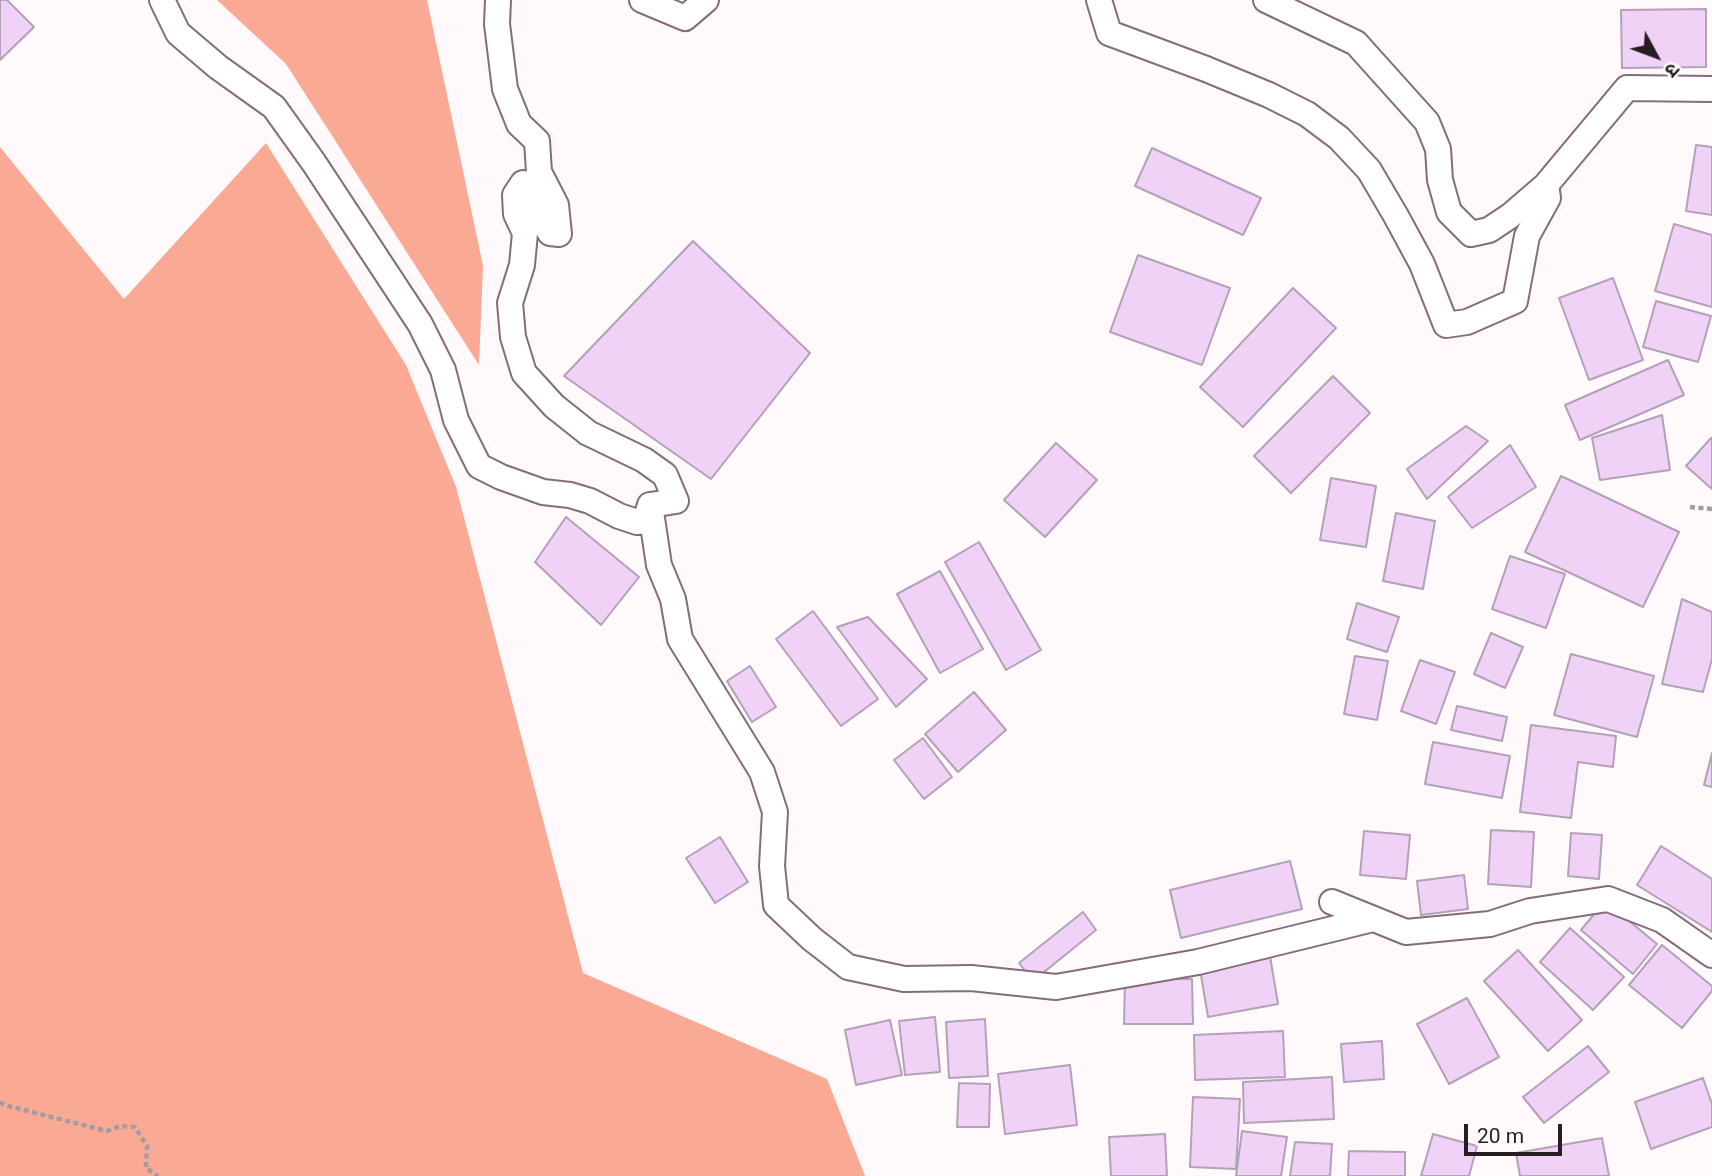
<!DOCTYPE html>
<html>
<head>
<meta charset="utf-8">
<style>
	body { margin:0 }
	#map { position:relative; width:1712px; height:1176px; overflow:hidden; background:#fff9fc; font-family:Roboto,"Noto Sans Devanagari",sans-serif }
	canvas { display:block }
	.north { position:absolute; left:1621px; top:21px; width:70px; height:70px; -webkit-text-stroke:5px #fff9fc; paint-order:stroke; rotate:131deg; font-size:19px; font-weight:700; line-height:28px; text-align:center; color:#281d23 }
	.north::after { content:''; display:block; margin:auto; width:24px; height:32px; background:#281d23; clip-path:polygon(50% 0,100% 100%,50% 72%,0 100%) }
	.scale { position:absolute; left:1464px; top:1124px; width:98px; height:32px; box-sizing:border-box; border:4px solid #281d23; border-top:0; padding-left:9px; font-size:21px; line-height:24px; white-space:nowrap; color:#281d23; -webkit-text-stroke:5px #fff9fc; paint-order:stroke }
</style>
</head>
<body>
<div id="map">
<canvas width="1712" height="1176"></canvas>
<div class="north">उ</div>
<div class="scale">20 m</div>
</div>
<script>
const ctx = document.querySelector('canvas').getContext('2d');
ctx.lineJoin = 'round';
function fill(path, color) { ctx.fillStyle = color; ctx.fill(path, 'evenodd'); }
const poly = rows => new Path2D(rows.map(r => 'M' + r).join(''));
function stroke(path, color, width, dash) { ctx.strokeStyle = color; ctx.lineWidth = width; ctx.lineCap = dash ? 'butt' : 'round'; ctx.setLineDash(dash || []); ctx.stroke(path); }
const forest = poly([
	[217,0,427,0,483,266,479,365,286,64],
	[266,143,406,365,456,487,583,973,827,1079,865,1176,0,1176,0,147,124,299]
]);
const building = poly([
	[0,0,7,0,34,27,0,60,0,0],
	[1706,9,1706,67,1622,68,1621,10,1706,9],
	[1696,145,1712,147,1712,215,1686,211,1696,145],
	[1152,148,1261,198,1243,235,1135,186,1152,148],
	[1674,224,1712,235,1712,307,1655,291,1674,224],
	[693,241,810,353,711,479,564,376,693,241],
	[1138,255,1230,288,1202,365,1110,332,1138,255],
	[1613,278,1643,360,1589,380,1559,298,1613,278],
	[1293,288,1336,328,1243,427,1200,387,1293,288],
	[1656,301,1711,316,1698,362,1643,347,1656,301],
	[1668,360,1684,395,1580,440,1565,405,1668,360],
	[1333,376,1370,413,1291,493,1254,456,1333,376],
	[1662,415,1670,470,1600,480,1592,438,1662,415],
	[1466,426,1488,441,1427,499,1407,469,1466,426],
	[1711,438,1712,439,1712,489,1686,466,1711,438],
	[1056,443,1097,480,1045,537,1004,500,1056,443],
	[1510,445,1536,487,1472,528,1448,497,1510,445],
	[1561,476,1679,532,1643,607,1525,552,1561,476],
	[1331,478,1376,486,1366,547,1320,540,1331,478],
	[1396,513,1435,521,1423,589,1383,581,1396,513],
	[566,517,639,577,601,625,535,562,566,517],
	[979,542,1041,650,1006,670,945,562,979,542],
	[1510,556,1565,574,1546,628,1492,609,1510,556],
	[940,571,983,649,940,673,897,594,940,571],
	[1682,599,1712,612,1712,659,1703,692,1662,684,1682,599],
	[1357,603,1399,617,1387,652,1347,639,1357,603],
	[813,611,878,699,841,726,776,639,813,611],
	[868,617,927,679,896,707,837,627,868,617],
	[1491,633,1523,647,1505,688,1474,674,1491,633],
	[1571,654,1654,676,1637,737,1554,715,1571,654],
	[1355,656,1388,661,1377,720,1344,714,1355,656],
	[1420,660,1455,672,1436,724,1401,711,1420,660],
	[750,666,776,707,752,722,727,681,750,666],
	[974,692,1006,730,958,772,925,734,974,692],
	[1457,706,1507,717,1502,741,1451,730,1457,706],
	[1531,725,1616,736,1613,767,1578,762,1571,818,1520,812,1531,725],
	[923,738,952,777,924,799,894,760,923,738],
	[1433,742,1510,756,1502,798,1425,784,1433,742],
	[1712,753,1712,787,1704,785,1712,753],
	[1491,830,1534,832,1531,887,1488,884,1491,830],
	[1364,831,1410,835,1406,879,1360,875,1364,831],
	[1571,833,1602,835,1599,879,1568,876,1571,833],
	[720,837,748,882,715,903,686,858,720,837],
	[1661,846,1712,879,1712,932,1637,885,1661,846],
	[1290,861,1302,909,1181,938,1170,890,1290,861],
	[1464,875,1468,909,1421,915,1417,881,1464,875],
	[1605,901,1657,944,1633,974,1581,930,1605,901],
	[1083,912,1096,930,1033,981,1019,963,1083,912],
	[1570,928,1624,977,1593,1010,1540,962,1570,928],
	[1662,945,1712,986,1712,991,1682,1028,1629,985,1662,945],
	[1518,950,1582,1020,1548,1051,1484,981,1518,950],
	[1270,956,1278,1004,1208,1017,1200,969,1270,956],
	[1125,979,1192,979,1193,1024,1124,1024,1125,979],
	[1467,998,1499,1057,1449,1084,1417,1024,1467,998],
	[935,1017,940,1072,905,1075,899,1021,935,1017],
	[985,1019,988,1076,949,1078,946,1022,985,1019],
	[890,1020,902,1075,856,1085,845,1030,890,1020],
	[1283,1031,1285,1077,1195,1080,1194,1035,1283,1031],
	[1382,1041,1384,1079,1344,1082,1341,1044,1382,1041],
	[1588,1046,1609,1072,1544,1123,1523,1097,1588,1046],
	[1070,1065,1077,1125,1005,1134,998,1074,1070,1065],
	[1332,1077,1334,1119,1244,1123,1243,1082,1332,1077],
	[1703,1078,1712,1104,1712,1127,1651,1149,1635,1102,1703,1078],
	[959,1083,990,1084,989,1127,957,1127,959,1083],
	[1193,1097,1240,1099,1236,1169,1190,1167,1193,1097],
	[1242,1131,1287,1137,1281,1176,1236,1176,1242,1131],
	[1165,1134,1167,1176,1111,1176,1109,1137,1165,1134],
	[1433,1134,1477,1146,1469,1176,1421,1176,1433,1134],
	[1602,1138,1609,1176,1520,1176,1516,1153,1602,1138],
	[1295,1142,1332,1144,1330,1176,1290,1176,1295,1142],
	[1349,1151,1405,1152,1405,1176,1348,1176,1349,1151]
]);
const path = poly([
	[1690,507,1712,509],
	[0,1102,4,1105,107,1131,120,1126,135,1127,147,1146,146,1168,158,1176]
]);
const minor = poly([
	[162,0,178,33,218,67,274,107,314,163,420,324,443,370,456,420,479,466,501,477,543,492,570,495,590,501,619,516,637,522,645,521,650,505],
	[498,0,497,24,505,89,519,124,537,141,539,172,556,205,559,234,550,233,539,215,532,186,523,183,515,195,516,214,525,233,522,265,510,303,513,337,524,373,554,406,588,433,644,460,665,475,676,501,650,505,659,565,673,599,680,639,762,772,775,812,772,866,776,905,812,939,848,967,904,979,971,978,1056,987,1198,962,1373,919],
	[642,0,685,18,706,0],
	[1099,0,1109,33,1206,69,1269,95,1307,114,1339,138,1369,170,1396,216,1422,264,1446,325,1467,322,1515,301,1527,236,1548,198,1546,185,1510,216,1489,230,1471,234,1449,212,1440,180,1438,149,1427,122,1356,43,1266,0],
	[1546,185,1627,88,1712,89],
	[1332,902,1406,932,1490,924,1530,911,1608,899,1662,920,1712,955]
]);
fill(forest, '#f9a994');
fill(building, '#f0d2f7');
stroke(building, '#b3a1b7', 2);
stroke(minor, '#856c7a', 28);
stroke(path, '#a49ba0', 4.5, [5, 3.5]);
stroke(minor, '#fff', 24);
</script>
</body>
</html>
